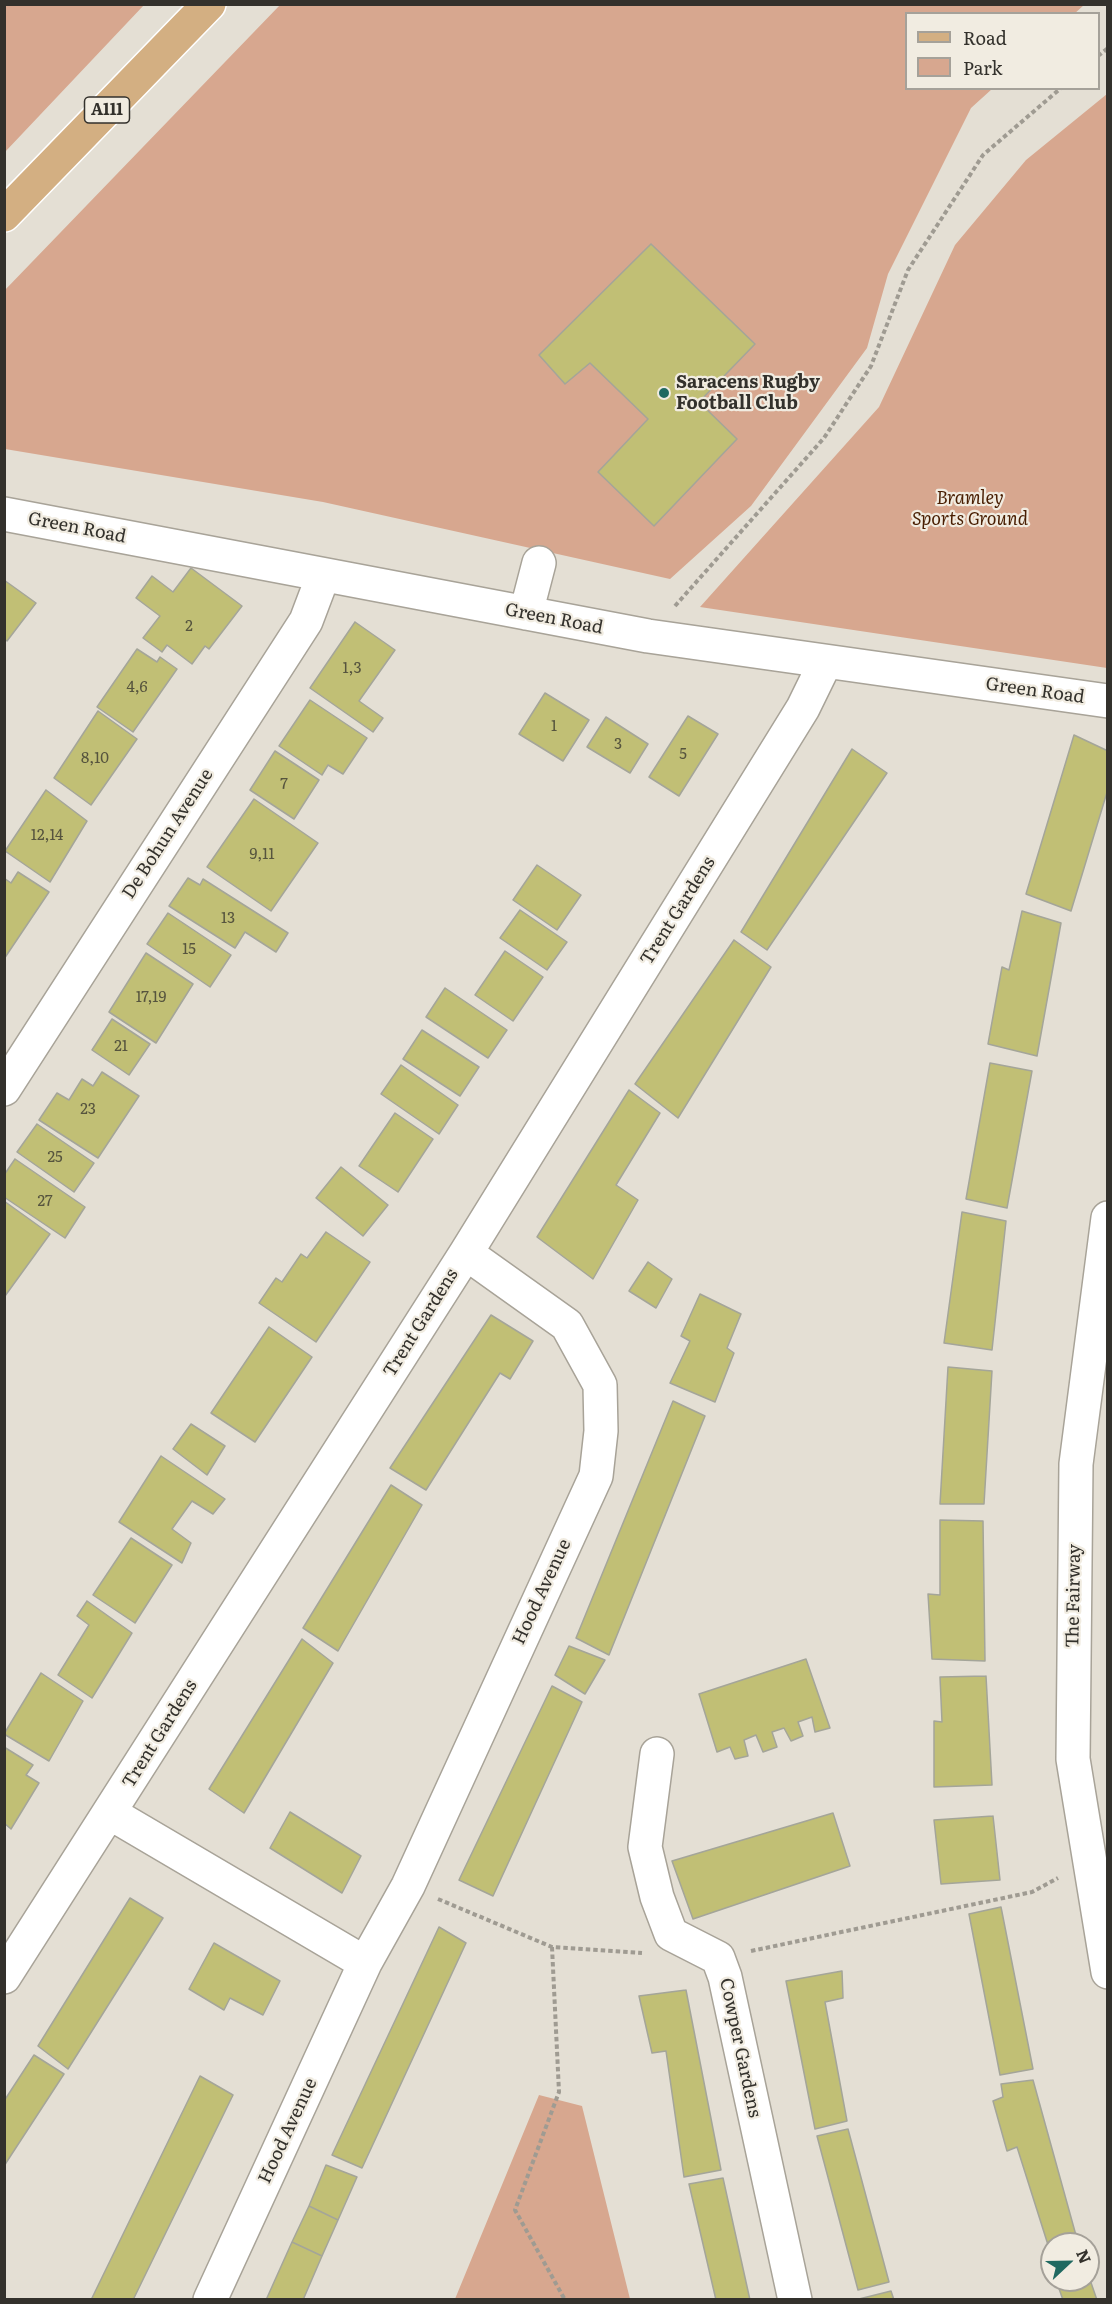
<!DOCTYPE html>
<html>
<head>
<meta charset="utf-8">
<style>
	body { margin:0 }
	#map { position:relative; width:1112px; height:2304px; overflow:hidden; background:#e4dfd4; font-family:Literata,serif }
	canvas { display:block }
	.frame { position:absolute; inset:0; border:6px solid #33312c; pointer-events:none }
	.legend { position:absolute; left:905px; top:12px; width:195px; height:78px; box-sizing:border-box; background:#f1ece1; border:2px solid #a5a199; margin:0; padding:8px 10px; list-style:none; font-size:18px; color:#33312c }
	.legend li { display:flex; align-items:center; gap:12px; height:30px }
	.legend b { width:30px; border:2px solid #a5a199 }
	.north { position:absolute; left:1040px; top:2232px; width:60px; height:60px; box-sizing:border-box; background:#f1ece1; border:2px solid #a5a199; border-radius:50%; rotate:68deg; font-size:16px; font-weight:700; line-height:24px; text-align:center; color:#33312c }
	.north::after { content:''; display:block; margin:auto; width:21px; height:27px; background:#206961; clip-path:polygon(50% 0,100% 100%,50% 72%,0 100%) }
</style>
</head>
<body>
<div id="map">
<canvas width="1112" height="2304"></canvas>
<div class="frame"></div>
<ul class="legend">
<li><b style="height:8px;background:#d3af82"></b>Road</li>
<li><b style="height:16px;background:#d7a78f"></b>Park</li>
</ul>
<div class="north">N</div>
</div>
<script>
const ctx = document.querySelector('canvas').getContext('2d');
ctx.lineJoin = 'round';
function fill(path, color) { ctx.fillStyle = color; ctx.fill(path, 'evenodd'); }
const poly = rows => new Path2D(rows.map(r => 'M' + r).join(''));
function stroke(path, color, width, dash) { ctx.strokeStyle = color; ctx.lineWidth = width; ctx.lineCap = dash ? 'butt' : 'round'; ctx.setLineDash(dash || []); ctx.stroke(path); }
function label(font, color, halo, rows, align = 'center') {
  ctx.font = font + ' Literata,serif'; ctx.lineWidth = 4.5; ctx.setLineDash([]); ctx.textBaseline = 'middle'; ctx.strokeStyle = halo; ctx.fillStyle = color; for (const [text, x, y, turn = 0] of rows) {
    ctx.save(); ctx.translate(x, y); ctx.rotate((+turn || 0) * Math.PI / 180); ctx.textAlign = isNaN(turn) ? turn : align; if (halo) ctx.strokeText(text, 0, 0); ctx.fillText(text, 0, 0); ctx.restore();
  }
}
const green = poly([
	[5,4,144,5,5,152,4,5],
	[280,5,1084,5,1074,14,906,14,906,88,992,89,971,108,888,274,867,348,751,506,670,579,323,502,5,449,4,291],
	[1107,94,1107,668,700,607,879,407,955,245,1026,160],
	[539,2095,582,2106,630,2299,455,2299]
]);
const building = poly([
	[651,244,755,344,699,402,737,439,654,526,598,472,648,419,590,363,565,384,539,355,651,244],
	[191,568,242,606,209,649,205,646,192,664,167,645,162,652,143,638,160,616,136,598,152,576,173,592,191,568],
	[4,580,36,603,7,641,4,639,4,580],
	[355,622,395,650,359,701,383,718,373,732,310,688,355,622],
	[137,649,157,662,160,657,177,669,133,732,97,707,137,649],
	[545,693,589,720,563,761,519,734,545,693],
	[310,700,367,738,343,774,328,765,322,775,279,746,310,700],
	[98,711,137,739,91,805,54,778,98,711],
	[688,716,718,734,679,796,649,777,688,716],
	[606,717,648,744,630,773,587,747,606,717],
	[1074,735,1108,751,1108,789,1071,911,1026,894,1074,735],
	[852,749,887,773,767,950,741,932,852,749],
	[275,751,319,780,294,819,250,790,275,751],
	[46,790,87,821,50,882,5,851,46,790],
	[254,799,318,843,271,911,207,867,254,799],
	[537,865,581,895,557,930,513,900,537,865],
	[18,872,49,892,4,959,4,878,11,883,18,872],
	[188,878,200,885,203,879,288,933,276,952,245,932,235,948,169,906,188,878],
	[520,910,567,942,547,970,500,938,520,910],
	[1022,911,1061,923,1037,1056,988,1044,1002,967,1009,970,1022,911],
	[168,913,231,955,210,987,147,944,168,913],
	[734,940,771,967,678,1118,635,1084,734,940],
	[505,951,543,977,513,1021,475,995,505,951],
	[146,953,193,984,156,1043,109,1012,146,953],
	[445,988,507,1030,488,1058,426,1017,445,988],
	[112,1019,150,1044,129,1075,92,1050,112,1019],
	[422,1030,479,1067,460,1096,403,1059,422,1030],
	[990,1063,1032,1071,1007,1208,966,1199,990,1063],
	[401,1065,458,1105,439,1134,381,1094,401,1065],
	[102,1072,139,1096,98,1158,39,1120,57,1093,69,1100,82,1079,93,1086,102,1072],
	[629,1090,660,1113,616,1185,638,1200,593,1279,537,1237,629,1090],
	[395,1113,433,1139,398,1192,359,1166,395,1113],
	[37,1124,94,1163,74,1192,17,1152,37,1124],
	[15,1159,85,1207,65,1238,4,1197,4,1175,15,1159],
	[341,1167,388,1205,363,1236,316,1198,341,1167],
	[4,1201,50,1234,5,1296,4,1296,4,1201],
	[962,1212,1006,1221,992,1350,944,1343,962,1212],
	[326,1232,370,1262,316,1342,259,1303,276,1278,282,1282,301,1254,307,1258,326,1232],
	[648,1262,672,1279,656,1308,629,1291,648,1262],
	[700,1294,741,1314,727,1348,734,1353,715,1402,670,1383,690,1341,681,1336,700,1294],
	[491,1315,533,1341,510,1379,500,1373,426,1490,390,1468,491,1315],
	[269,1327,312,1357,255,1442,211,1413,269,1327],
	[948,1367,992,1371,984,1504,940,1504,948,1367],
	[673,1401,705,1416,609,1655,576,1638,673,1401],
	[191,1424,225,1446,207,1475,173,1449,191,1424],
	[161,1456,225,1499,213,1514,192,1501,172,1529,191,1543,182,1563,119,1522,161,1456],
	[391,1485,422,1505,338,1651,303,1628,391,1485],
	[940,1520,983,1521,985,1661,932,1659,928,1594,940,1595,940,1520],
	[131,1538,172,1565,135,1623,93,1595,131,1538],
	[87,1601,132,1633,92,1698,58,1675,89,1625,77,1616,87,1601],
	[302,1639,333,1663,244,1813,209,1789,302,1639],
	[569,1646,605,1660,585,1694,555,1675,569,1646],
	[806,1659,830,1728,815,1732,812,1717,798,1722,803,1736,791,1741,784,1728,772,1732,777,1747,763,1752,756,1735,744,1740,748,1756,735,1759,730,1747,717,1752,699,1694,806,1659],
	[41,1673,83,1701,49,1761,4,1734,41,1673],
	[986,1676,992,1785,934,1787,934,1721,942,1722,940,1677,986,1676],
	[552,1686,582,1702,493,1896,459,1880,552,1686],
	[4,1747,33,1765,26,1775,39,1783,11,1829,4,1823,4,1747],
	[290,1812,361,1856,342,1893,270,1848,290,1812],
	[833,1813,850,1866,693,1919,672,1861,833,1813],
	[993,1816,1000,1880,941,1884,934,1820,993,1816],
	[130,1898,163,1918,68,2069,38,2046,130,1898],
	[1001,1907,1033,2069,1000,2075,969,1914,1001,1907],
	[439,1927,466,1943,362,2168,332,2155,439,1927],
	[214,1943,280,1981,263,2015,230,1998,224,2010,189,1989,214,1943],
	[842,1971,843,1998,825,2002,847,2121,815,2129,786,1981,842,1971],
	[686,1990,721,2170,684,2177,666,2051,652,2053,639,1996,686,1990],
	[34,2055,64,2074,4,2166,4,2101,34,2055],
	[200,2076,233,2095,133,2300,91,2300,200,2076],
	[1033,2080,1077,2239,1052,2244,1049,2248,1017,2147,1007,2151,993,2101,1003,2097,1001,2084,1033,2080],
	[848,2129,889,2282,858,2290,817,2136,848,2129],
	[326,2165,357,2177,338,2220,309,2206,326,2165],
	[723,2178,750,2300,716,2300,689,2184,723,2178],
	[309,2206,338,2220,322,2256,292,2242,309,2206],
	[292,2242,322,2256,303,2300,266,2300,292,2242],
	[1088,2274,1097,2300,1063,2300,1056,2280,1088,2280,1088,2274],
	[891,2291,894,2300,859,2299,891,2291]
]);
const path = poly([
	[1098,56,1108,48],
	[675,606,824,438,871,366,908,270,983,155,1061,88],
	[438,1899,552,1947,642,1953],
	[552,1947,559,2092,515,2210,565,2300],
	[751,1951,1032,1892,1058,1878]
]);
const minor = poly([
	[4,514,648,636,1108,701],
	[526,613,539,563],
	[4,1089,306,621,323,576],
	[1108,1218,1076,1464,1073,1759,1108,1972],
	[657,1754,645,1847,657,1897,671,1934,718,1958,725,1977,795,2300],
	[110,1813,365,1963],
	[4,1977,466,1253,803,708,825,663],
	[210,2300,365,1963,408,1886,596,1476,601,1431,600,1385,567,1325,466,1253]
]);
const major = poly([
	[4,215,209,4]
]);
const markers = [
	[664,393,6,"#206961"]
];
const numberNames = [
	["2",189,627],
	["1,3",352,669],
	["4,6",137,688],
	["1",554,727],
	["3",618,745],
	["5",683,755],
	["8,10",95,759],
	["7",284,785],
	["12,14",47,836],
	["9,11",262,855],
	["13",228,919],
	["15",189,950],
	["17,19",151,998],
	["21",121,1047],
	["23",88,1110],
	["25",55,1158],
	["27",45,1202]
];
const shields = [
	[107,110,45]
];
const shieldNames = [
	["A111",107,110]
];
const poiNames = [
	["Saracens Rugby",676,383],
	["Football Club",676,404]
];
const parkNames = [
	["Bramley",970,499],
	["Sports Ground",970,520]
];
const streetNames = [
	["Green Road",77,528,11],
	["Green Road",554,619,11],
	["Green Road",1035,691,8],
	["De Bohun Avenue",168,834,-57],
	["Trent Gardens",678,911,-58],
	["Trent Gardens",421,1323,-58],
	["Hood Avenue",542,1592,-65],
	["The Fairway",1074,1596,-89],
	["Trent Gardens",160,1734,-58],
	["Cowper Gardens",740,2048,78],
	["Hood Avenue",288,2131,-65]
];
fill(green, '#d7a78f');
fill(building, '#c1bf75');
stroke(building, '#a4a599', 1.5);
stroke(minor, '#a8a398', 36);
stroke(major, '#fff', 36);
stroke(path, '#9f9b92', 4, [4.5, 3]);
stroke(minor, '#fff', 33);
stroke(major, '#d3af82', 33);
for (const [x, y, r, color] of markers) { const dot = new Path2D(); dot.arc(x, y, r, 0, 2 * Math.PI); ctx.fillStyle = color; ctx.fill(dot); stroke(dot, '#f1ece1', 2); }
label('15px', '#56543e', null, numberNames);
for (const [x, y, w] of shields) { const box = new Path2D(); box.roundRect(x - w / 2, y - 13, w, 26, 4.5); ctx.fillStyle = '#f1ece1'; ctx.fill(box); stroke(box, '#33312c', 1.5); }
label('bold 16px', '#33312c', null, shieldNames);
label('bold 18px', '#33312c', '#f1ece1', poiNames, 'left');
label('italic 18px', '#491e02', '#f1ece1', parkNames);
label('18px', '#33312c', '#f1ece1', streetNames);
</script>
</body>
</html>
